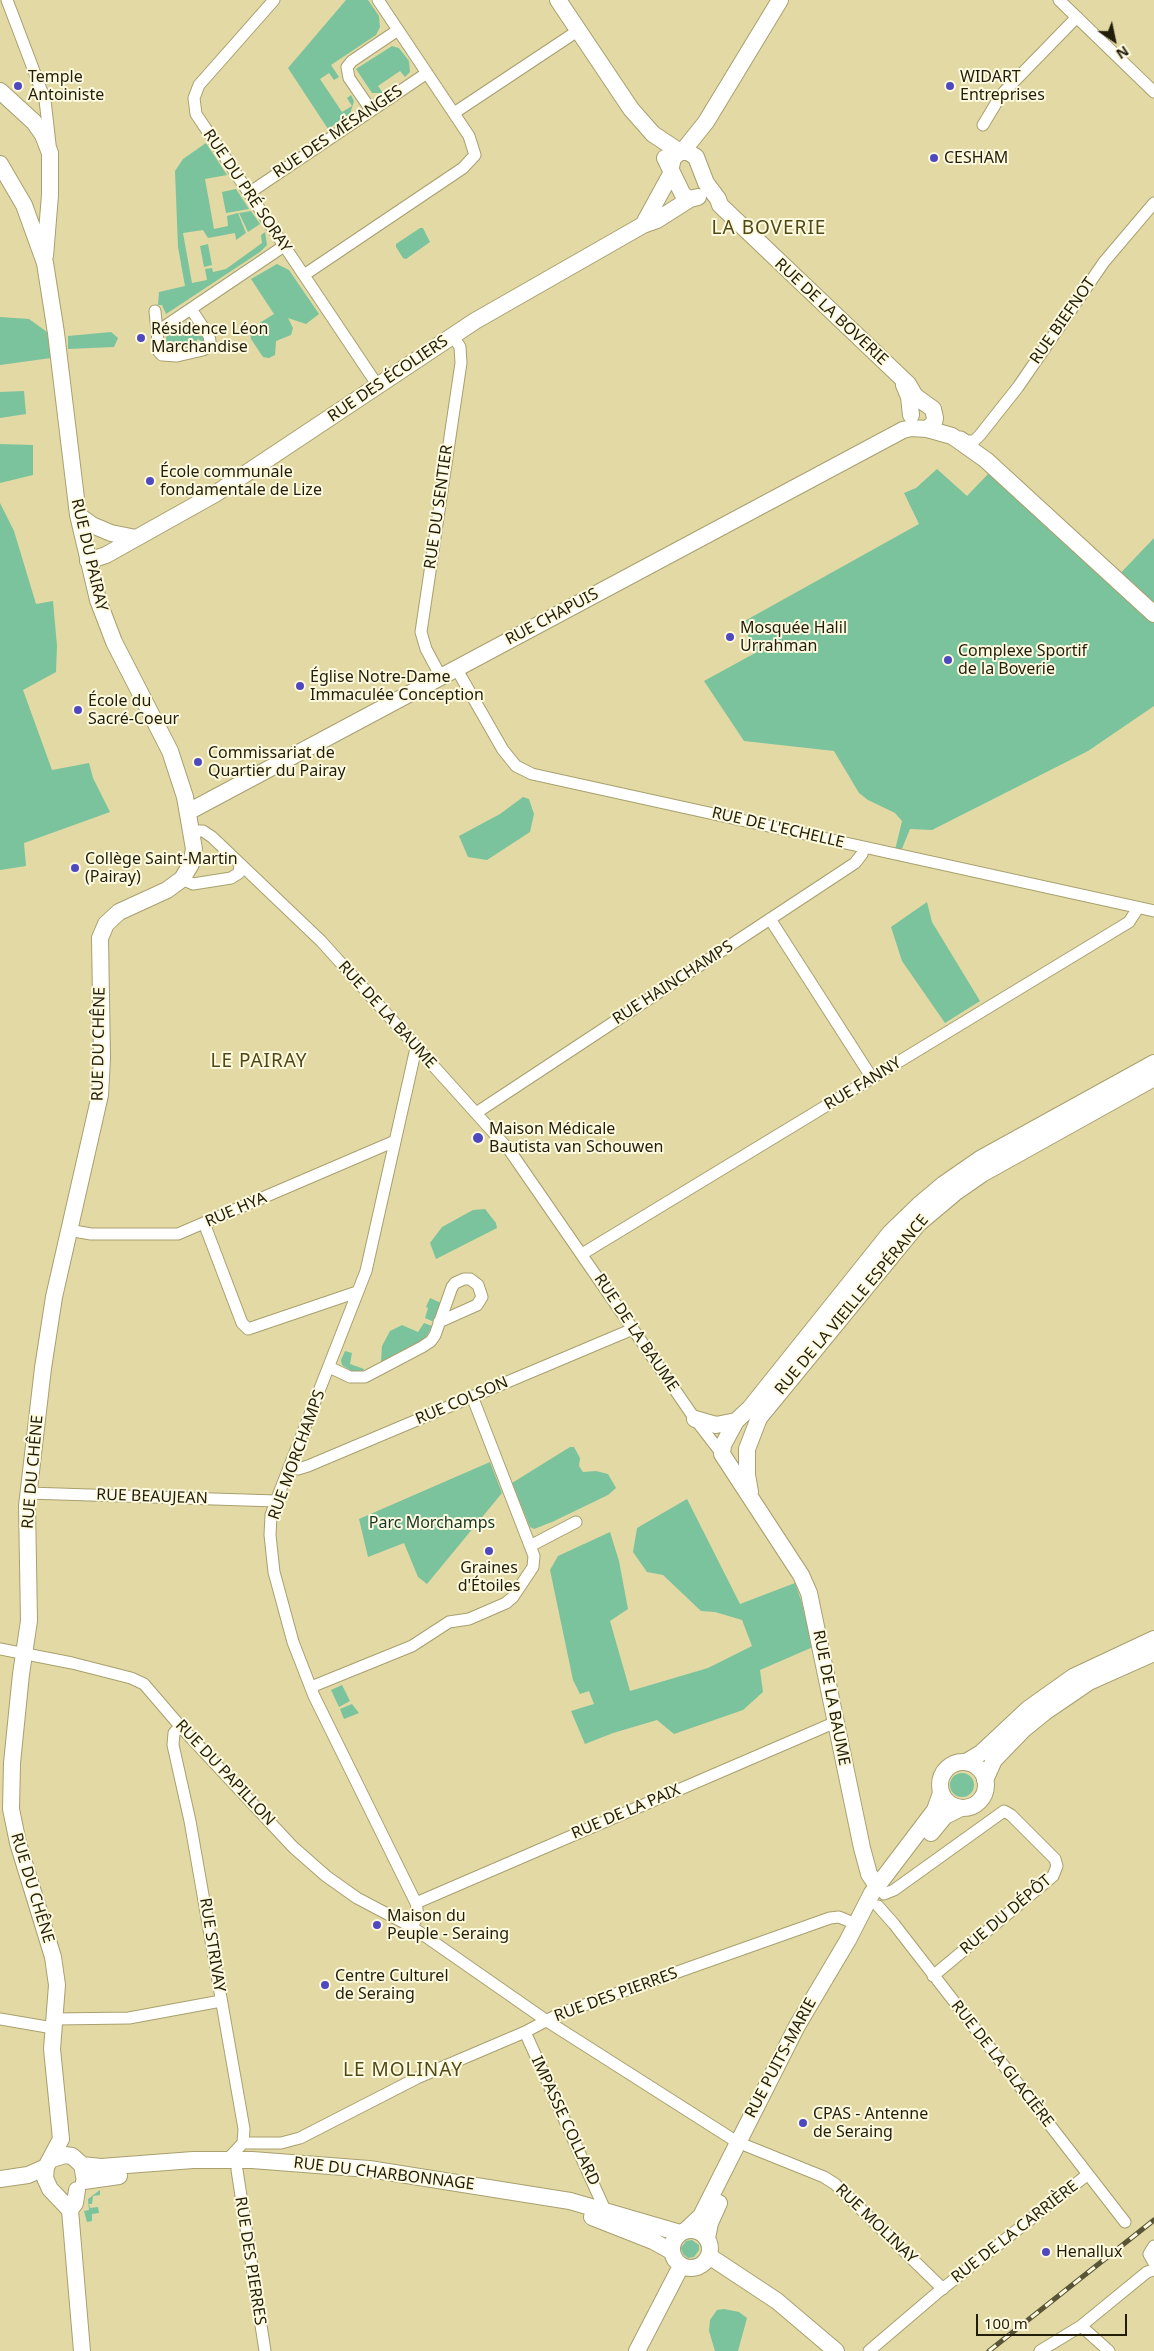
<!DOCTYPE html>
<html>
<head>
<meta charset="utf-8">
<style>
	body { margin:0 }
	#map { position:relative; width:1154px; height:2351px; overflow:hidden; background:#e2d9a5; font-family:"Noto Sans",sans-serif }
	canvas { display:block }
	.north { position:absolute; left:1089px; top:15px; width:50px; height:50px; -webkit-text-stroke:4px #fefae0; paint-order:stroke; rotate:146deg; font-size:14px; font-weight:700; line-height:20px; text-align:center; color:#211d09 }
	.north::after { content:''; display:block; margin:auto; width:18px; height:22px; background:#211d09; clip-path:polygon(50% 0,100% 100%,50% 72%,0 100%) }
	.scale { position:absolute; left:976px; top:2314px; width:151px; height:22px; box-sizing:border-box; border:2px solid #211d09; border-top:0; padding-left:6px; font-size:15px; line-height:18px; white-space:nowrap; color:#211d09; -webkit-text-stroke:4px #fefae0; paint-order:stroke }
</style>
</head>
<body>
<div id="map">
<canvas width="1154" height="2351"></canvas>
<div class="north">N</div>
<div class="scale">100 m</div>
</div>
<script>
const ctx = document.querySelector('canvas').getContext('2d');
ctx.lineJoin = 'round';
function fill(path, color) { ctx.fillStyle = color; ctx.fill(path, 'evenodd'); }
const poly = rows => new Path2D(rows.map(r => 'M' + r).join(''));
function stroke(path, color, width, dash) { ctx.strokeStyle = color; ctx.lineWidth = width; ctx.lineCap = dash ? 'butt' : 'round'; ctx.setLineDash(dash || []); ctx.stroke(path); }
function label(font, color, halo, rows, align = 'center') {
  ctx.font = font + ' "Noto Sans",sans-serif'; ctx.lineWidth = 4; ctx.setLineDash([]); ctx.textBaseline = 'middle'; ctx.strokeStyle = halo; ctx.fillStyle = color; for (const [text, x, y, turn = 0] of rows) {
    ctx.save(); ctx.translate(x, y); ctx.rotate((+turn || 0) * Math.PI / 180); ctx.textAlign = isNaN(turn) ? turn : align; if (halo) ctx.strokeText(text, 0, 0); ctx.fillText(text, 0, 0); ctx.restore();
  }
}
const green = poly([
	[346,0,368,0,379,16,380,27,376,35,331,65,339,77,334,80,329,73,320,79,342,112,352,106,347,98,351,95,354,101,350,114,328,129,288,68],
	[392,46,399,48,409,61,410,72,405,77,400,71,378,86,383,93,372,93,356,69],
	[206,143,227,175,205,179,214,229,228,226,227,216,238,213,246,233,236,240,235,233,208,238,203,230,183,233,192,283,207,280,205,269,212,268,213,272,226,269,262,243,261,235,265,232,267,245,260,252,166,314,162,305,158,305,159,292,185,286,178,247,175,171,183,159],
	[236,189,249,209,226,213,222,192],
	[251,211,260,224,248,232,239,213],
	[420,228,423,228,430,242,406,259,403,258,396,247,396,244],
	[208,244,212,265,204,267,200,246],
	[277,264,289,270,319,314,306,324,288,318,293,328,291,335,276,341,275,355,269,358,263,357,251,339,250,333,253,327,274,314,251,279],
	[0,317,29,319,47,332,51,358,0,365],
	[188,321,188,325,191,327,193,334,205,337,205,345,199,346,201,341,198,339,196,342,193,340,186,344,177,343,171,354,167,353,166,337],
	[111,332,118,338,114,347,68,349,68,336],
	[24,391,26,414,0,418,0,392],
	[0,444,33,445,33,475,0,483],
	[937,469,967,496,991,471,1113,581,1154,538,1154,706,1088,751,932,830,910,829,901,851,895,850,902,821,895,813,868,800,859,793,834,751,744,741,704,681,757,652,741,623,919,524,904,493,916,488],
	[0,503,14,531,36,604,53,601,57,646,56,672,23,690,52,770,89,763,93,778,110,812,24,843,26,866,0,870],
	[523,797,529,799,534,814,530,832,487,860,468,857,459,836,500,814],
	[927,902,932,922,980,1001,945,1023,902,961,891,927],
	[485,1209,496,1223,497,1228,436,1259,430,1243,442,1227,473,1210],
	[430,1298,441,1303,434,1322,425,1318,428,1308,426,1307],
	[424,1323,432,1326,426,1338,381,1362,382,1346,390,1331,402,1325,418,1332],
	[345,1351,352,1353,350,1364,364,1369,363,1371,353,1372,342,1365,341,1360],
	[570,1447,574,1447,580,1458,579,1466,583,1472,596,1471,608,1474,616,1488,608,1495,552,1522,534,1529,530,1527,512,1483],
	[490,1462,502,1493,427,1584,418,1577,404,1543,368,1557,359,1519],
	[687,1499,740,1604,795,1583,801,1600,813,1647,760,1670,763,1692,743,1710,674,1734,657,1720,613,1733,585,1744,571,1711,594,1704,589,1691,580,1694,573,1680,550,1570,558,1556,610,1532,619,1561,628,1609,610,1621,630,1691,708,1668,752,1646,742,1620,715,1612,701,1611,663,1575,647,1572,633,1552,637,1528],
	[342,1685,350,1701,339,1707,331,1690],
	[352,1704,359,1713,344,1719,340,1709],
	'950 1785a12 12 0 1 1 24 0a12 12 0 1 1-24 0Z',
	[100,2190,100,2195,93,2196,92,2204,89,2204,90,2208,98,2207,99,2213,92,2214,92,2221,87,2222,84,2211,89,2210,88,2199],
	[692,2240,699,2245,699,2250,694,2257,688,2258,683,2254,681,2248,686,2241],
	[724,2309,739,2312,747,2318,738,2351,715,2351,709,2331,710,2320,717,2310]
]);
const street = poly([
	[7,0,45,100,50,144],
	[274,0,199,85,194,98,196,114,378,386],
	[1059,0,1154,92],
	[371,110,349,78,347,67,352,61,398,30],
	[454,113,579,30],
	[983,125,1001,95,1077,17],
	[249,193,427,73],
	[304,275,463,168,475,155,469,136,378,0],
	[155,311,159,352,162,355,177,356,203,350,209,346,210,341,209,336,191,309],
	[158,331,284,246],
	[961,437,967,441,974,441,980,435,1018,387,1104,262,1154,203],
	[456,668,503,750,516,766,532,774,1154,911],
	[441,677,426,649,421,632,461,363,460,347,453,336],
	[191,831,203,831,212,837,321,941,510,1151,695,1419,722,1454],
	[182,879,193,884,231,878,239,873,240,865],
	[770,919,872,1078],
	[476,1113,855,863,862,854,864,847],
	[204,1223,242,1323,248,1329,357,1292],
	[68,1230,91,1234,178,1234,395,1141],
	[582,1254,1129,922,1138,908],
	[329,1367,350,1377,365,1377,422,1347,431,1341,435,1335,452,1287,455,1283,464,1279,470,1279,478,1285,482,1297,477,1305,439,1322],
	[289,1468,298,1469,308,1466,633,1329],
	[28,1493,276,1501],
	[530,1546,576,1522],
	[0,1649,72,1663,131,1678,144,1684,180,1726,293,1847,326,1876,357,1898,412,1927,547,2021,737,2142],
	[311,1687,412,1646,449,1622,469,1619,506,1603,513,1597,533,1567,534,1556,472,1396],
	[180,1726,174,1733,173,1745,190,1821,244,2129,243,2143,227,2160],
	[884,1894,894,1890,1004,1811,1011,1815,1055,1859,1057,1866,1053,1876,933,1976],
	[416,1903,836,1722],
	[878,1906,894,1924,1125,2222],
	[412,1927,418,1915,416,1903,314,1696,293,1642,274,1572,270,1535,271,1515,276,1501,366,1271,416,1048],
	[0,2019,53,2028],
	[55,2019,129,2018,221,2001],
	[525,2032,605,2210],
	[243,2143,281,2143,300,2138,417,2078,525,2032,559,2014,830,1918,839,1917,856,1924],
	[747,2146,824,2177,835,2184,943,2289],
	[237,2170,265,2351],
	[1154,2246,1149,2254,1154,2263],
	[1081,2326,1147,2272,1154,2270],
	[869,2351,937,2293,1087,2175],
	[1040,2351,1081,2326,1109,2351]
]);
const secondary = poly([
	[558,0,631,109,653,134,680,152],
	[0,91,34,122,43,135,50,153,50,195,45,256],
	[682,152,706,122,780,0],
	[665,158,683,195,690,199,698,197],
	[0,164,24,205,45,263,56,333,78,515,98,600,114,642,170,751,185,797,194,849,191,864,182,879,167,890,119,912,106,924,100,938,102,1058,100,1095,54,1297,43,1368,27,1506,29,1621,21,1674,12,1763,11,1809,18,1843,53,1957,57,1985,52,2049,61,2139,46,2167,45,2178,50,2189,70,2210],
	[643,225,672,172],
	[904,385,909,397,911,415],
	[927,429,952,436,986,460,1154,614],
	[78,515,92,525,111,533,136,538],
	[88,561,106,555,215,494,475,321,643,225,657,220,690,199],
	[188,812,903,430,911,428,927,429,934,423,935,418,933,409,915,396,908,384,720,205,718,199,706,183,696,157,688,152,680,152,673,158,671,167],
	[695,1419,716,1425,736,1421],
	[750,1492,747,1475,747,1449,759,1418,918,1224,956,1192,982,1174,1154,1078],
	[966,1762,981,1753,1028,1709,1073,1677,1154,1639],
	'940 1785a23 23 0 1 1 46 0a23 23 0 1 1-46 0Z',
	[985,1780,994,1760,1024,1729,1045,1712,1089,1682,1154,1653],
	[931,1833,945,1816,961,1808],
	[877,1886,869,1874,862,1848,809,1593,801,1575,722,1454,723,1445,736,1421,750,1408,890,1233,919,1205,944,1184,980,1159,1154,1063],
	[52,2159,65,2155,72,2156,82,2165,84,2176],
	[82,2165,101,2167,193,2160,252,2160,369,2169,570,2201,680,2233],
	[0,2179,28,2175,46,2167],
	[84,2181,119,2176],
	[77,2190,75,2203,70,2210,82,2351],
	[592,2217,653,2241,671,2251],
	'672 2249a19 19 0 1 1 38 0a19 19 0 1 1-38 0Z',
	[686,2230,701,2216,797,2026,848,1940,872,1893,935,1810,941,1793],
	[707,2238,710,2223,719,2203],
	[709,2256,777,2301,836,2351],
	[637,2351,681,2266]
]);
const rail = poly([
	[989,2351,1154,2220]
]);
const markers = [
	[18,86,5,"#4f49c0"],
	[950,86,5,"#4f49c0"],
	[934,158,5,"#4f49c0"],
	[141,338,5,"#4f49c0"],
	[150,481,5,"#4f49c0"],
	[730,637,5,"#4f49c0"],
	[948,660,5,"#4f49c0"],
	[300,686,5,"#4f49c0"],
	[78,710,5,"#4f49c0"],
	[198,762,5,"#4f49c0"],
	[75,868,5,"#4f49c0"],
	[478,1138,6,"#4f49c0"],
	[489,1551,5,"#4f49c0"],
	[377,1925,5,"#4f49c0"],
	[325,1985,5,"#4f49c0"],
	[803,2123,5,"#4f49c0"],
	[1046,2252,5,"#4f49c0"]
];
const poiNames = [
	["Temple",28,77],
	["Antoiniste",28,95],
	["WIDART",960,77],
	["Entreprises",960,95],
	["CESHAM",944,158],
	["Résidence Léon",151,329],
	["Marchandise",151,347],
	["École communale",160,472],
	["fondamentale de Lize",160,490],
	["Mosquée Halil",740,628],
	["Urrahman",740,646],
	["Complexe Sportif",958,651],
	["de la Boverie",958,669],
	["Église Notre-Dame",310,677],
	["Immaculée Conception",310,695],
	["École du",88,701],
	["Sacré-Coeur",88,719],
	["Commissariat de",208,753],
	["Quartier du Pairay",208,771],
	["Collège Saint-Martin",85,859],
	["(Pairay)",85,877],
	["Maison Médicale",489,1129],
	["Bautista van Schouwen",489,1147],
	["Graines",489,1568,"center"],
	["d'Étoiles",489,1586,"center"],
	["Maison du",387,1916],
	["Peuple - Seraing",387,1934],
	["Centre Culturel",335,1976],
	["de Seraing",335,1994],
	["CPAS - Antenne",813,2114],
	["de Seraing",813,2132],
	["Henallux",1056,2252]
];
const streetNames = [
	["RUE DES MÉSANGES",338,132,-34],
	["RUE DU PRÉ SORAY",247,191,56],
	["RUE DE LA BOVERIE",831,312,43],
	["RUE BIEFNOT",1063,321,-55],
	["RUE DES ÉCOLIERS",388,379,-34],
	["RUE DU SENTIER",439,507,-82],
	["RUE DU PAIRAY",89,555,77],
	["RUE CHAPUIS",552,617,-28],
	["RUE DE L'ECHELLE",778,828,13],
	["RUE HAINCHAMPS",673,983,-33],
	["RUE DE LA BAUME",387,1015,48],
	["RUE DU CHÊNE",99,1044,-89],
	["RUE FANNY",863,1084,-31],
	["RUE HYA",236,1210,-23],
	["RUE DE LA VIEILLE ESPÉRANCE",852,1305,-50],
	["RUE DE LA BAUME",636,1333,56],
	["RUE COLSON",462,1401,-23],
	["RUE MORCHAMPS",297,1455,-70],
	["RUE DU CHÊNE",33,1472,-85],
	["RUE BEAUJEAN",152,1497,2],
	["RUE DE LA BAUME",831,1698,79],
	["RUE DU PAPILLON",225,1773,47],
	["RUE DE LA PAIX",626,1812,-23],
	["RUE DU CHÊNE",32,1888,73],
	["RUE DU DÉPÔT",1006,1915,-40],
	["RUE STRIVAY",212,1945,81],
	["RUE DES PIERRES",616,1995,-20],
	["RUE PUITS-MARIE",781,2058,-62],
	["RUE DE LA GLACIÈRE",1002,2064,52],
	["IMPASSE COLLARD",565,2121,65],
	["RUE DU CHARBONNAGE",384,2174,7],
	["RUE MOLINAY",876,2224,44],
	["RUE DE LA CARRIÈRE",1015,2232,-38],
	["RUE DES PIERRES",250,2261,81]
];
const parkNames = [
	["Parc Morchamps",432,1523]
];
const quarterNames = [
	["LA BOVERIE",769,229],
	["LE PAIRAY",259,1062],
	["LE MOLINAY",403,2071]
];
fill(green, '#7bc39c');
stroke(street, '#a8a06e', 13);
stroke(secondary, '#a8a06e', 18);
stroke(street, '#fff', 11);
stroke(secondary, '#fff', 16);
stroke(rail, '#5a5437', 5);
stroke(rail, '#fefae0', 3, [9]);
for (const [x, y, r, color] of markers) { const dot = new Path2D(); dot.arc(x, y, r, 0, 2 * Math.PI); ctx.fillStyle = color; ctx.fill(dot); stroke(dot, '#fefae0', 2); }
label('16px', '#211d09', '#fefae0', poiNames, 'left');
label('16px', '#211d09', '#fefae0', streetNames);
label('16px', '#153626', '#fefae0', parkNames);
ctx.letterSpacing = '1px';
label('19px', '#504816', '#fefae0', quarterNames);
ctx.letterSpacing = '0px';
</script>
</body>
</html>
